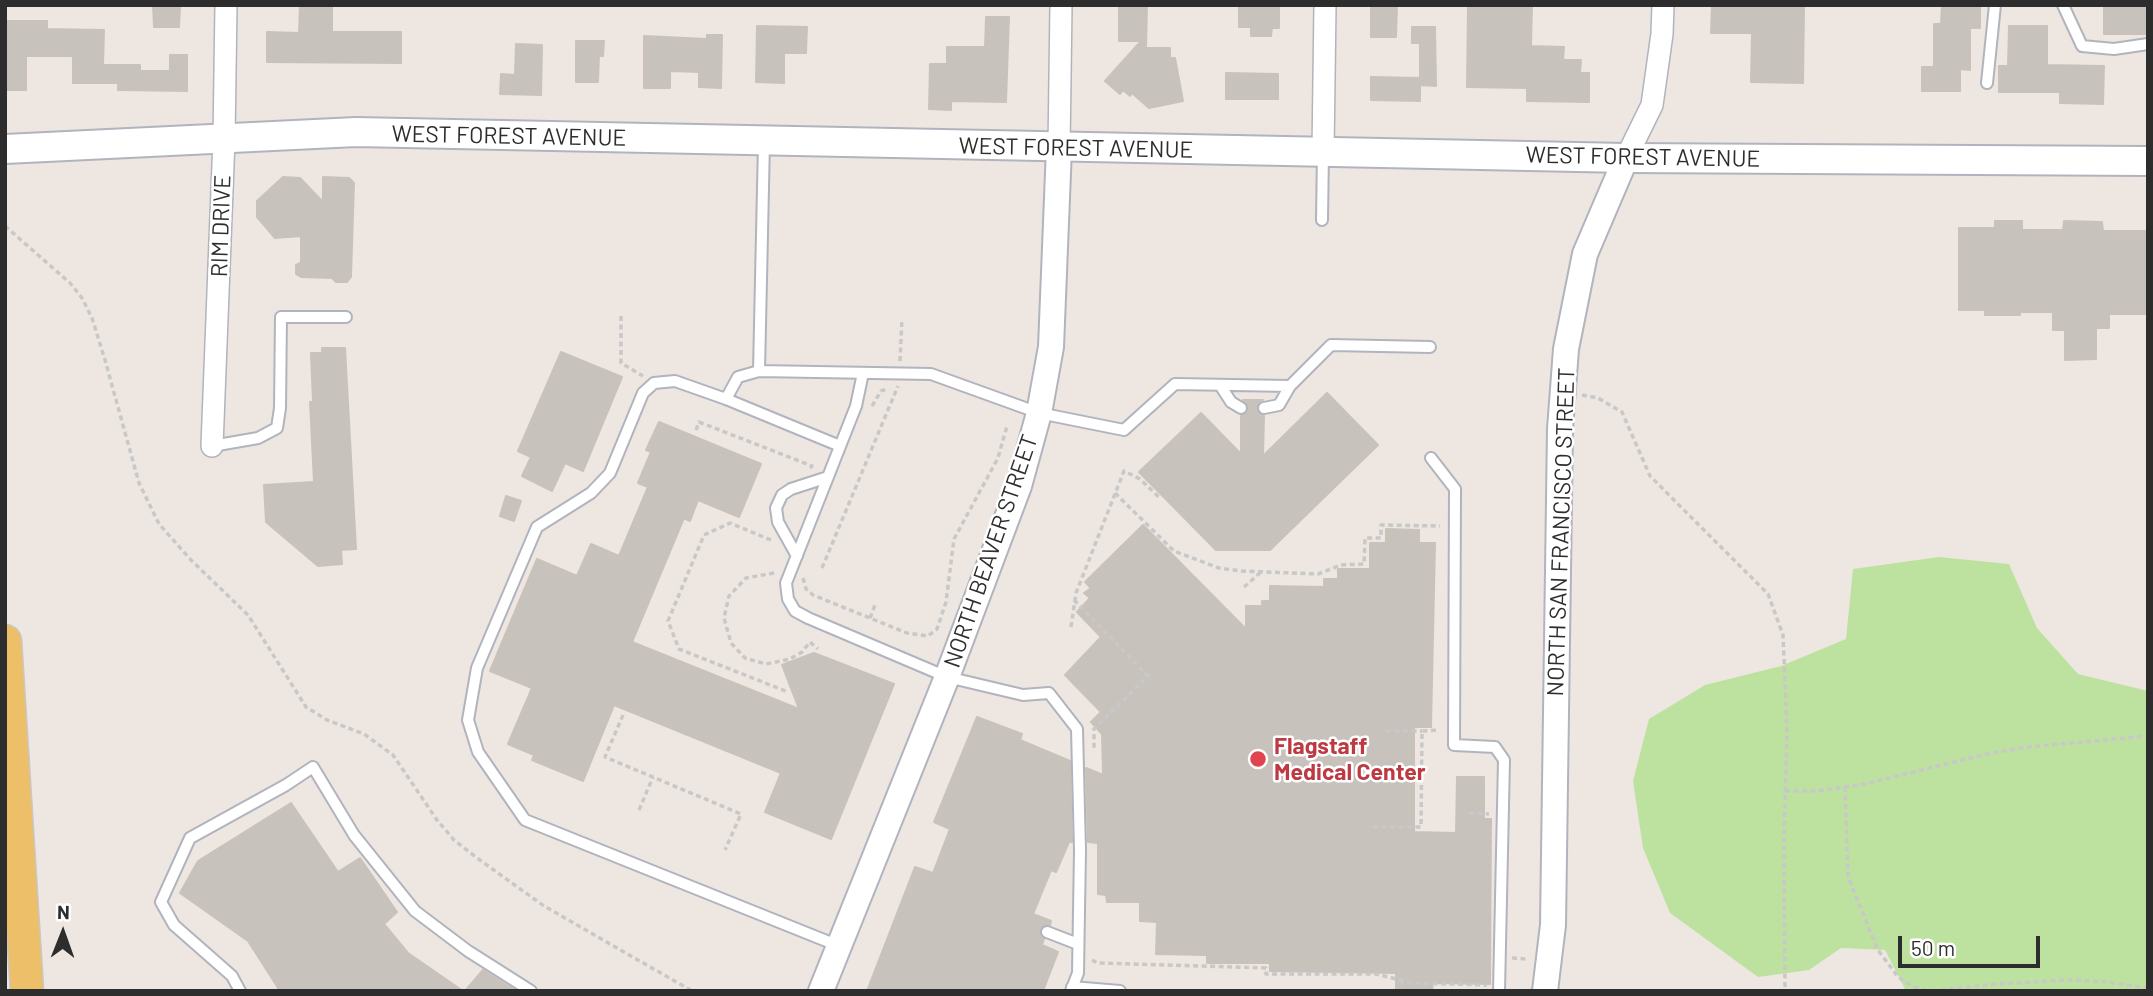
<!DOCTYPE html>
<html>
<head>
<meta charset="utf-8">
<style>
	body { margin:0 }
	#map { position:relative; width:2153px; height:996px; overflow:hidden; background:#eee7e1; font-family:Barlow,sans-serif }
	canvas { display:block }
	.frame { position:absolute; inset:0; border:7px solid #2d2d2d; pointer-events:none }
	.north { position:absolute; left:28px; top:898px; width:70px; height:70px; -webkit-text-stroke:5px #fff; paint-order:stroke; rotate:1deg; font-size:19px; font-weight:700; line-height:28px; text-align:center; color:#2d2d2d }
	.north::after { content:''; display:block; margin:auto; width:24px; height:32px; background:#2d2d2d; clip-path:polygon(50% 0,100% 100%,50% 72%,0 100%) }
	.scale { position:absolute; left:1898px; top:936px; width:142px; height:32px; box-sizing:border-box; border:4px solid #2d2d2d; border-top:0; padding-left:9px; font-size:21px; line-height:24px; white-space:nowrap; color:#2d2d2d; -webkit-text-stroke:5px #fff; paint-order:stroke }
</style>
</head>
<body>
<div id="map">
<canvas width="2153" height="996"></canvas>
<div class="frame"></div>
<div class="north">N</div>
<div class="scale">50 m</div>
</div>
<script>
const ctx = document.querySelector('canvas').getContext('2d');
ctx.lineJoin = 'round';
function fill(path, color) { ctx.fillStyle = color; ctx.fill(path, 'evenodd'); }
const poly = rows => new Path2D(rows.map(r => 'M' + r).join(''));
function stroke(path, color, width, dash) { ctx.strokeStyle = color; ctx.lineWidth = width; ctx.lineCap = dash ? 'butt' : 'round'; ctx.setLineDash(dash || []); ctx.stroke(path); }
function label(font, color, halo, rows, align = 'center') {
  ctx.font = font + ' Barlow,sans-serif'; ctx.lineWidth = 5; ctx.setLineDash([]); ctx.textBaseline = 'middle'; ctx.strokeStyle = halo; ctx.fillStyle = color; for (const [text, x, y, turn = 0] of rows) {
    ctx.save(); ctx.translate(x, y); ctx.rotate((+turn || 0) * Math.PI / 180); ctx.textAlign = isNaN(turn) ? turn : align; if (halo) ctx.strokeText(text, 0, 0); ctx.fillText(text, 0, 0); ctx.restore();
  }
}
const green = poly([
	[1939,557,2009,564,2037,628,2078,674,2148,691,2148,991,1906,991,1885,950,1841,948,1809,970,1758,977,1670,913,1643,848,1633,781,1649,719,1705,685,1781,666,1846,639,1853,569]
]);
const building = poly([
	[153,5,180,5,179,27,154,27,153,5],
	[300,5,332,5,332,32,401,32,401,63,267,62,267,32,299,33,300,5],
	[1119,5,1147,5,1146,48,1170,48,1170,58,1175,58,1183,101,1149,108,1132,93,1130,96,1123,90,1120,94,1105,81,1141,41,1119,41,1119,5],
	[1239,5,1279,5,1279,28,1272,28,1271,36,1251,36,1251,27,1239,27,1239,5],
	[1371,5,1397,5,1396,37,1371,37,1371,5],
	[1468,5,1532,5,1531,46,1564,47,1563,60,1581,60,1580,73,1589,73,1589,102,1527,101,1527,88,1467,87,1468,5],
	[1712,5,1804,5,1803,83,1751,82,1752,33,1711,33,1712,5],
	[1942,5,1980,5,1980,28,1970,28,1970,70,1960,69,1960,91,1922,91,1922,67,1934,67,1934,24,1941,24,1942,5],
	[2104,5,2148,5,2146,34,2104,34,2104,5],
	[986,17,1009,17,1006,102,951,101,951,110,929,109,930,64,947,64,947,47,985,47,986,17],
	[5,21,47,21,47,29,104,30,103,65,140,65,140,71,170,71,170,55,187,55,187,91,118,90,118,83,73,83,73,56,26,56,26,90,5,90,5,21],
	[757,26,807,27,806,53,784,53,784,83,756,82,757,26],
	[2009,26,2047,26,2047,65,2104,66,2103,104,2060,103,2060,92,1999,92,1999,66,2008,66,2009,26],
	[1412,27,1435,27,1436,86,1420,85,1420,101,1371,100,1371,77,1420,78,1420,43,1412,43,1412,27],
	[707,35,722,35,721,88,699,87,699,72,670,71,670,88,644,88,644,36,707,39,707,35],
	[576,41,604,41,603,56,599,56,598,82,576,82,576,41],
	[516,44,542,45,541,95,500,94,501,74,515,75,516,44],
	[1226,73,1278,74,1278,99,1226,99,1226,73],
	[283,177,300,178,323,202,323,177,349,178,354,183,351,277,347,282,336,282,332,278,301,277,296,274,296,265,301,262,301,236,275,238,257,217,257,201,283,177],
	[1995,221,2022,221,2022,230,2063,230,2064,221,2102,222,2103,231,2148,231,2148,314,2109,314,2109,328,2096,328,2096,359,2065,360,2065,330,2053,330,2053,312,2020,312,2020,315,1985,315,1985,310,1959,310,1959,228,1995,228,1995,221],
	[322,348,345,348,356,549,341,550,342,564,318,566,266,522,264,485,314,482,310,402,313,402,311,353,322,353,322,348],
	[561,352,622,377,583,471,565,463,552,491,522,476,531,457,518,451,561,352],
	[1327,393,1378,445,1270,550,1216,550,1139,472,1201,413,1241,454,1241,416,1247,413,1249,407,1243,400,1263,400,1258,403,1256,409,1259,414,1264,416,1263,456,1327,393],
	[659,422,761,464,739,517,698,500,690,521,684,518,632,642,799,709,782,665,814,653,894,684,831,839,765,812,781,773,614,705,583,781,532,760,534,755,508,744,532,688,490,671,537,559,577,576,591,544,619,556,648,487,638,483,651,452,646,450,659,422],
	[506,496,521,501,514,521,500,516,506,496],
	[1143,525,1246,629,1246,606,1262,606,1262,601,1270,601,1270,586,1324,587,1324,579,1338,579,1338,569,1370,569,1370,543,1386,543,1386,529,1419,530,1419,543,1435,543,1431,727,1414,727,1414,832,1456,833,1457,777,1484,777,1484,819,1491,819,1490,984,1433,983,1432,991,1396,991,1396,973,1270,971,1270,963,1207,963,1207,955,1156,954,1157,922,1140,921,1140,902,1107,902,1106,895,1098,894,1098,843,1088,842,1086,768,1103,775,1102,734,1091,722,1101,712,1065,675,1101,637,1077,612,1090,598,1084,593,1091,588,1085,582,1143,525],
	[977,717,1022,734,1020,740,1070,761,1072,842,1069,842,1056,872,1051,870,1033,914,1051,921,1050,925,1043,926,1040,930,1041,936,1044,939,1042,945,1058,952,1043,991,867,991,915,867,933,873,950,829,934,822,977,717],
	[291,803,338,872,360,858,397,912,384,924,408,953,463,991,280,991,248,941,180,893,198,861,291,803],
	[483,970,516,991,465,991,483,970]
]);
const path = poly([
	[5,226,70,283,82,298,92,318,105,360,139,483,159,524,191,560,248,615,306,707,327,720,364,734,393,755,437,820,454,840,477,858,544,906,692,991],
	[621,316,621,363,643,376],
	[900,361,902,319],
	[1582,395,1598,398,1622,412,1650,476,1768,594,1783,635,1787,729,1784,840,1785,991],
	[872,406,881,391,887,389],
	[696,430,699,422,812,466,810,468],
	[1115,493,1174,551,1219,568,1241,571,1318,574,1341,565,1364,564,1365,538,1381,538,1381,525,1440,526],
	[771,540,730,523,704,535,668,621,679,649,788,692],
	[822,568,898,386],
	[774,573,746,578,729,596,724,618,731,643,745,658,766,664,790,659,802,652,810,642,818,649],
	[803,578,806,589,813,595,907,633,928,636,937,629,946,602,954,539,998,458,1007,426],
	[1244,587,1261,572],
	[1074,600,1148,676,1094,729,1094,751],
	[870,618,875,605],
	[1071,627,1076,593,1124,471,1140,479,1160,498],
	[623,715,605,757,741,814,725,850],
	[1386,731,1422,731],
	[1845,787,1848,877,1878,950,1898,977,1914,987,1929,991],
	[1785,791,1817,791,1865,784,1986,754,2028,747,2148,736],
	[639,810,653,777],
	[1469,813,1489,814],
	[1373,827,1421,827,1422,731,1438,730],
	[1512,958,1527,959],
	[1092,960,1097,963,1266,968,1266,974,1376,974,1413,983,1487,985],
	[1402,980,1402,991],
	[1932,991,1996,984,2070,980,2107,982,2148,988]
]);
const service = poly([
	[2063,5,2082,46,2114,49,2148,44],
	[1987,83,1995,5],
	[1322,220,1323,152],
	[759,371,764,142],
	[863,373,856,406,786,583,788,599,795,611,808,618,947,677,1023,695,1049,693,1077,729,1080,850,1078,973,1071,991],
	[1220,385,1231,402,1241,408],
	[726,399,738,377,759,371,931,374,1039,413,1124,430,1175,384,1290,386,1331,345,1430,347],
	[1264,408,1279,405,1290,386],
	[212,446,258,438,277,428,280,408,281,317,346,317],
	[1431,458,1455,489,1454,745,1495,747,1504,760,1499,991],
	[797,556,778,522,776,508,782,495,791,489,828,477],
	[1047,932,1078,944],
	[839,946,525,820,478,752,468,720,477,668,537,527,591,493,610,473,643,393,654,383,675,381,726,399,840,446],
	[1072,987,1120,991],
	[240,991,232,976,174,925,161,902,190,838,286,785,313,767,354,835,415,911,468,951,531,991]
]);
const minor = poly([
	[1059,148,1061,5],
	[1323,152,1325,5],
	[1626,158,1652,105,1662,34,1663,5],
	[212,446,224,139,226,5]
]);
const tertiary = poly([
	[821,991,947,677,1019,486,1039,413,1051,347,1059,148],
	[1545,991,1553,925,1560,429,1566,349,1585,254,1626,158]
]);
const secondary = poly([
	[5,149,356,132,1626,158,2148,161]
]);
const primary = poly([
	[5,641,27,991]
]);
const markers = [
	[1258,759,9,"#e0444e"]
];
const streetNames = [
	["WEST FOREST AVENUE",509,136,1],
	["WEST FOREST AVENUE",1076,148,1],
	["WEST FOREST AVENUE",1643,157,1],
	["RIM DRIVE",221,226,-88],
	["NORTH SAN FRANCISCO STREET",1561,532,-88],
	["NORTH BEAVER STREET",991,551,-71]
];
const healthNames = [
	["Flagstaff",1274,746],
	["Medical Center",1274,772]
];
fill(green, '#bde2a0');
fill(building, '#c7c2bc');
stroke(building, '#cac2ba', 2);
stroke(service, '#b1b4bd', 14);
stroke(minor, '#b1b4bd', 24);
stroke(tertiary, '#b1b4bd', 28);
stroke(secondary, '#b1b4bd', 32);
stroke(primary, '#c8c8c8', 35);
stroke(path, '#c8c8c8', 3.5, [5, 3.5]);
stroke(service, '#fff', 10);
stroke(minor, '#fff', 21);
stroke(tertiary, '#fff', 24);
stroke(secondary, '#fff', 28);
stroke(primary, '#ecbf68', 32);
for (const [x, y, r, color] of markers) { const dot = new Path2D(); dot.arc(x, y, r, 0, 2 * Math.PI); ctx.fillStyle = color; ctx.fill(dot); stroke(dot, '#fff', 2.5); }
label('23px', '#2d2d2d', '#fff', streetNames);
label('bold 23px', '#be3a42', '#fff', healthNames, 'left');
</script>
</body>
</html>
